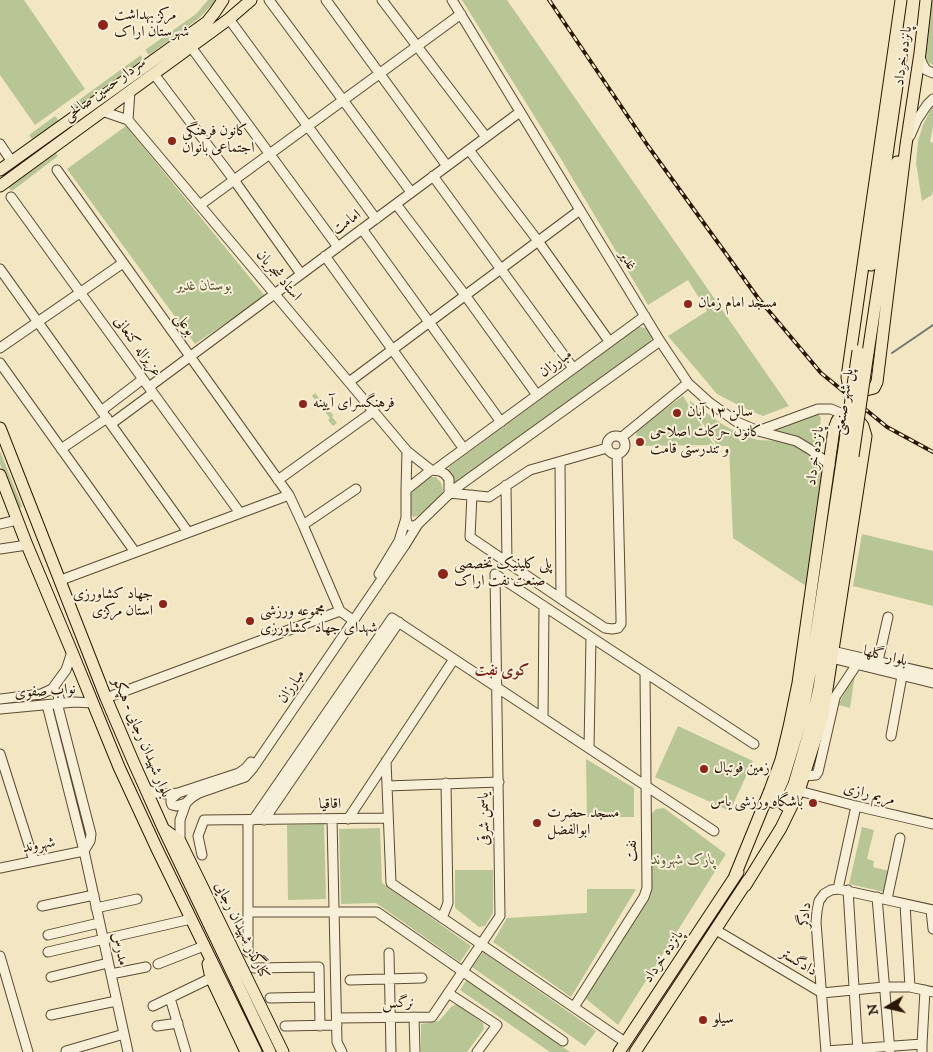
<!DOCTYPE html>
<html>
<head>
<meta charset="utf-8">
<style>
	body { margin:0 }
	#map { position:relative; width:933px; height:1052px; overflow:hidden; background:#f3e7c3; font-family:"IM FELL DW Pica",serif }
	canvas { display:block }
	.north { position:absolute; left:863px; top:982px; width:50px; height:50px; -webkit-text-stroke:4px #f7efd8; paint-order:stroke; rotate:261deg; font-size:14px; font-weight:700; line-height:20px; text-align:center; color:#2b1601 }
	.north::after { content:''; display:block; margin:auto; width:18px; height:22px; background:#2b1601; clip-path:polygon(50% 0,100% 100%,50% 72%,0 100%) }
</style>
</head>
<body>
<div id="map">
<canvas width="933" height="1052"></canvas>
<div class="north">N</div>
</div>
<script>
const ctx = document.querySelector('canvas').getContext('2d');
ctx.lineJoin = 'round';
function fill(path, color) { ctx.fillStyle = color; ctx.fill(path, 'evenodd'); }
const poly = rows => new Path2D(rows.map(r => 'M' + r).join(''));
function stroke(path, color, width, dash) { ctx.strokeStyle = color; ctx.lineWidth = width; ctx.lineCap = dash ? 'butt' : 'round'; ctx.setLineDash(dash || []); ctx.stroke(path); }
function label(font, color, halo, rows, align = 'center') {
  ctx.font = font + ' "IM FELL DW Pica",Amiri,serif'; ctx.lineWidth = 4; ctx.setLineDash([]); ctx.textBaseline = 'middle'; ctx.strokeStyle = halo; ctx.fillStyle = color; for (const [text, x, y, turn = 0] of rows) {
    ctx.save(); ctx.translate(x, y); ctx.rotate((+turn || 0) * Math.PI / 180); ctx.textAlign = isNaN(turn) ? turn : align; if (halo) ctx.strokeText(text, 0, 0); ctx.fillText(text, 0, 0); ctx.restore();
  }
}
const green = poly([
	[0,0,24,0,85,89,35,125,0,75],
	[208,0,215,0,213,4,198,19,149,55,145,50,196,14],
	[462,0,507,0,789,406,763,416,742,407,717,394,668,336,707,311,688,280,648,305,561,159],
	[932,0,933,0,933,65,928,62,926,58],
	[141,55,143,61,75,110,72,105],
	[933,105,933,126,930,142,933,143,933,191,932,195,922,201,916,163,918,141,923,125],
	[55,116,59,121,33,140,29,135],
	[126,126,265,296,195,344,67,169],
	[55,152,58,156,12,191,8,187],
	[639,327,648,328,653,336,649,344,460,482,454,482,448,472,449,467],
	[315,393,333,415,332,417,337,423,333,426,328,420,330,418,312,396],
	[683,396,714,445,638,446,636,430],
	[690,401,722,424,740,434,758,440,780,441,799,447,809,454,820,465,823,473,806,586,733,538,729,446,717,446,690,403],
	[815,414,819,415,821,418,819,432,822,449,821,451,800,439,769,431],
	[0,451,22,506,20,509,17,508,0,464],
	[430,477,436,477,441,483,443,490,441,497,418,516,413,517,410,513,411,492],
	[862,534,933,551,933,606,853,586],
	[855,674,850,708,838,705],
	[57,723,59,723,87,837,86,838,84,838,56,724],
	[678,726,753,761,730,811,655,777],
	[586,759,634,788,634,817,587,817],
	[664,808,726,854,618,1025,585,998,651,893,651,814,656,809],
	[324,824,326,899,288,900,287,825],
	[862,827,874,830,867,859,874,861,873,867,889,871,884,892,849,884],
	[380,828,382,883,471,946,460,962,376,903,341,904,339,829],
	[455,870,493,870,493,913,485,926,479,927,455,908],
	[587,889,636,889,571,997,493,942,507,918,587,913],
	[483,952,596,1031,585,1046,472,967],
	[467,979,570,1052,550,1052,460,990],
	[458,1004,483,1023,484,1029,467,1052,421,1052,421,1024,439,1021,452,1006]
]);
const stream = poly([
	[892,353,933,325]
]);
const minor = poly([
	[269,0,411,192],
	[326,0,447,166],
	[382,0,486,137],
	[452,0,580,210,660,341,688,383,710,403,737,422,758,431,796,441,811,450,830,465],
	[229,19,376,219],
	[191,47,338,247],
	[920,57,922,63,926,70,933,73],
	[154,74,234,180,301,274],
	[102,111,128,120],
	[128,120,407,451,431,470],
	[128,120,130,91],
	[910,136,917,120,927,105,933,99],
	[0,144,12,162],
	[469,150,538,241,609,341],
	[57,170,289,495,303,525,340,611,350,618],
	[433,176,573,368],
	[11,197,240,513],
	[396,204,465,295,537,395],
	[200,205,461,14],
	[362,229,501,422],
	[325,256,464,449],
	[0,269,188,532],
	[0,348,123,263],
	[0,363,135,552],
	[349,382,580,210],
	[149,387,520,112],
	[101,411,143,379],
	[111,424,153,393],
	[758,431,818,409,831,409,845,415],
	'607 445a9 9 0 1 1 18 0a9 9 0 1 1-18 0Z',
	[622,437,688,383],
	[61,449,107,418],
	[560,462,561,599],
	[431,470,440,471,445,474,449,479,449,493,448,495,418,524,414,526,410,526,407,523,406,518,406,490,431,470],
	[435,470,645,316],
	[278,480,374,411],
	[506,485,507,563],
	[406,490,407,451],
	[449,493,660,341],
	[449,493,489,497,530,470,607,448],
	[472,495,470,537,561,599,605,628,612,629,618,628,621,624,621,619,617,454],
	[0,524,17,520],
	[303,525,356,489],
	[0,549,27,545],
	[379,574,399,541,406,518],
	[495,574,754,744],
	[61,580,289,495],
	[832,651,933,674],
	[831,658,933,683],
	[878,661,888,617],
	[52,689,57,693,59,698,57,703,91,834,90,841,84,851],
	[106,698,340,611],
	[0,699,41,694,52,689,66,670,72,652],
	[831,703,857,664],
	[47,705,84,851,128,1052],
	[0,709,75,702,93,703],
	[543,718,544,606],
	[891,736,902,676],
	[589,748,591,637],
	[0,754,34,861],
	[386,761,391,883,625,1042],
	[804,776,816,775,818,772,835,698],
	[387,786,499,782],
	[146,789,155,793,167,794,178,793,239,773,246,768,251,762],
	[799,791,856,806,933,824],
	[178,793,171,799,171,802,172,805,176,806,186,803],
	[332,819,337,1042,342,1052],
	[348,819,454,659],
	[248,820,248,952],
	[253,820,392,618,714,831],
	[264,820,399,622],
	[180,841,180,820,186,803,191,798,199,793,245,777,253,768,405,545,418,524],
	[202,855,198,836,204,820,388,818],
	[0,868,84,851],
	[838,889,856,806],
	[848,890,858,1052],
	[877,897,890,1052],
	[887,899,900,838],
	[905,904,910,987],
	[42,906,94,895],
	[96,908,137,899],
	[931,910,933,929],
	[248,912,377,912,563,1041],
	[442,918,448,903,446,783],
	[716,930,822,993,884,987,910,987,933,992],
	[48,935,99,923],
	[48,952,191,919],
	[389,953,391,1052],
	[0,956,28,1052],
	[158,964,204,946],
	[254,968,319,967,320,1026],
	[111,974,146,967],
	[51,977,108,963],
	[350,980,422,978],
	[448,993,497,1025,477,1052],
	[170,998,186,1052],
	[270,998,319,997],
	[153,1006,211,978],
	[574,1007,644,897,647,888,645,673],
	[51,1015,116,1001],
	[414,1017,415,1052],
	[337,1018,432,1017,500,916,495,574],
	[157,1026,178,1023],
	[285,1026,337,1025],
	[66,1051,124,1034],
	[826,1051,922,1044],
	[826,1052,816,922,817,911,819,901,824,894,831,890,838,889,933,910],
	[922,1052,922,1044,925,990]
]);
const major = poly([
	[901,0,847,377,848,383,851,386,855,389,866,390,874,388,877,382,906,145,920,53,926,0],
	[0,170,207,22,215,12,223,0],
	[0,186,229,19,251,0],
	[871,265,901,58,902,38],
	[868,353,897,162],
	[0,428,106,698,133,761,164,830,270,1052],
	[0,475,27,545,72,652,119,767,157,849,256,1052],
	[773,802,783,780,801,721,811,668,843,455],
	[784,805,794,784,810,729,819,688,853,456],
	[165,830,180,841,283,1052],
	[734,878,770,790,781,760,789,727,798,683,834,429,837,421,840,417,845,415,859,421,863,426,866,436,823,715,799,791,781,828,745,886],
	[208,964,211,978,246,1052],
	[619,1052,738,872],
	[635,1052,748,880]
]);
const rail = poly([
	[549,0,648,146,758,298,821,373,887,427,933,452]
]);
const majorBridge = poly([
	[843,455,858,351],
	[853,456,868,353]
]);
const markers = [
	[103,25,6,"#8f2418"],
	[172,141,5,"#8f2418"],
	[688,304,5,"#8f2418"],
	[303,404,5,"#8f2418"],
	[677,413,5,"#8f2418"],
	[640,442,5,"#8f2418"],
	[443,574,6,"#8f2418"],
	[163,604,5,"#8f2418"],
	[250,621,5,"#8f2418"],
	[704,769,5,"#8f2418"],
	[813,803,5,"#8f2418"],
	[537,823,5,"#8f2418"],
	[703,1020,5,"#8f2418"]
];
const poiNames = [
	["مرکز بهداشت",114,16],
	["شهرستان اراک",114,33],
	["کانون فرهنگی",182,132],
	["اجتماعی بانوان",182,149],
	["مسجد امام زمان",698,304],
	["فرهنگسرای آیینه",313,404],
	["سالن ۱۳ آبان",687,413],
	["کانون حرکات اصلاحی",650,433],
	["و تندرستی قامت",650,450],
	["پلی کلینیک تخصصی",454,565],
	["صنعت نفت اراک",454,582],
	["جهاد کشاورزی",153,595,"right"],
	["استان مرکزی",153,612,"right"],
	["مجموعه ورزشی",260,612],
	["شهدای جهاد کشاورزی",260,629],
	["زمین فوتبال",714,769],
	["باشگاه ورزشی یاس",803,803,"right"],
	["مسجد حضرت",547,814],
	["ابوالفضل",547,831],
	["سیلو",713,1020]
];
const streetNames = [
	["پانزده خرداد",904,56,-82],
	["سردار حسین صالحی",105,90,-36],
	["امامت",347,223,-36],
	["غدیر",627,261,58],
	["استاد شجریان",278,276,50],
	["بوعلی",184,325,55],
	["عزیزاله کنعانی",137,347,54],
	["مبارزان",556,364,-36],
	["پل شهر صنعتی",845,402,-82],
	["پانزده خرداد",816,456,-82],
	["بلوار گلها",885,657,14],
	["مبارزان",292,687,-56],
	["نواب صفوی",45,692,-4],
	["بلوار شهیدان رجایی - هپکو",141,738,67],
	["مریم رازی",869,795,14],
	["اقاقیا",330,805,-1],
	["یاسمن شرقی",485,819,-91],
	["شهروند",39,846,-11],
	["نفت",633,851,-91],
	["دادگر",806,915,-84],
	["کنارگذر شهیدان رجایی",241,931,64],
	["مدرس",119,949,78],
	["پانزده خرداد",664,957,-56],
	["دادگستر",798,963,31],
	["نرگس",398,1004,-1]
];
const parkNames = [
	["بوستان غدیر",204,287],
	["پارک شهروند",683,861]
];
const neighbourhoodNames = [
	["کوی نفت",502,672]
];
fill(green, '#b8c696');
stroke(stream, '#6f7b71', 2);
stroke(minor, '#5d4a32', 11);
stroke(major, '#2b1601', 13);
stroke(minor, '#f7efd8', 9);
stroke(major, '#f3e7c3', 11);
stroke(rail, '#2b1601', 4);
stroke(rail, '#f7efd8', 2, [5.5]);
stroke(majorBridge, '#2b1601', 13, []);
stroke(majorBridge, '#f3e7c3', 11);
for (const [x, y, r, color] of markers) { const dot = new Path2D(); dot.arc(x, y, r, 0, 2 * Math.PI); ctx.fillStyle = color; ctx.fill(dot); stroke(dot, '#f7efd8', 2); }
label('15px', '#2b1601', '#f7efd8', poiNames, 'left');
label('15px', '#2b1601', '#f7efd8', streetNames);
label('italic 15px', '#5c5435', '#f7efd8', parkNames);
label('bold 16px', '#7a1f14', '#f7efd8', neighbourhoodNames);
</script>
</body>
</html>
